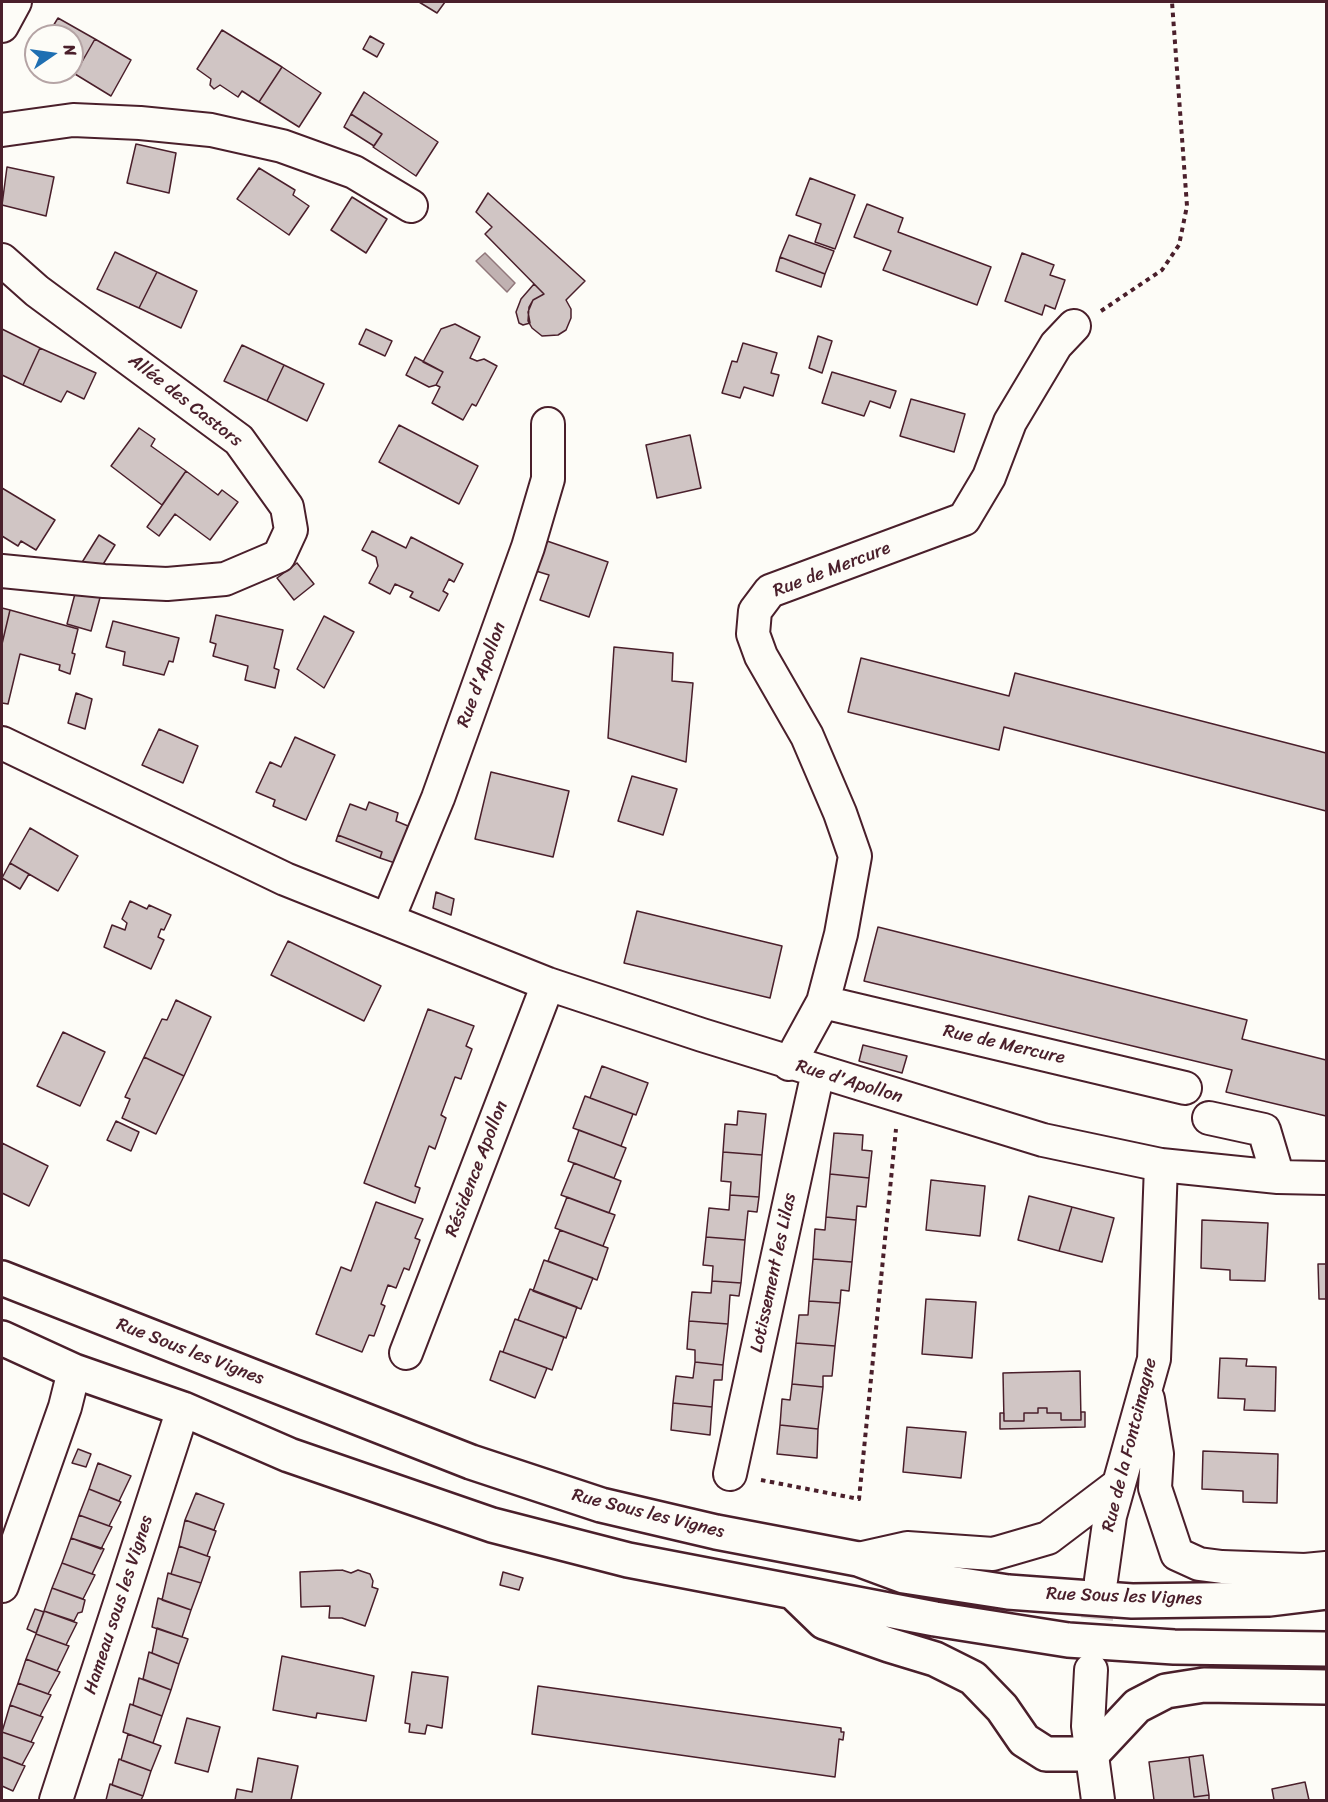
<!DOCTYPE html>
<html>
<head>
<meta charset="utf-8">
<style>
	body { margin:0 }
	#map { position:relative; width:1328px; height:1802px; overflow:hidden; background:#fdfcf7; font-family:Sriracha,sans-serif }
	canvas { display:block }
	.frame { position:absolute; inset:0; border:3px solid #4a1f2b; pointer-events:none }
	.north { position:absolute; left:24px; top:24px; width:60px; height:60px; box-sizing:border-box; background:#fdfcf7; border:2px solid #b5a4a5; border-radius:50%; rotate:77deg; font-size:16px; font-weight:700; line-height:24px; text-align:center; color:#4a1f2b }
	.north::after { content:''; display:block; margin:auto; width:21px; height:27px; background:#1f6fb2; clip-path:polygon(50% 0,100% 100%,50% 72%,0 100%) }
</style>
</head>
<body>
<div id="map">
<canvas width="1328" height="1802"></canvas>
<div class="frame"></div>
<div class="north">N</div>
</div>
<script>
const ctx = document.querySelector('canvas').getContext('2d');
ctx.lineJoin = 'round';
function fill(path, color) { ctx.fillStyle = color; ctx.fill(path, 'evenodd'); }
const poly = rows => new Path2D(rows.map(r => 'M' + r).join(''));
function stroke(path, color, width, dash) { ctx.strokeStyle = color; ctx.lineWidth = width; ctx.lineCap = dash ? 'butt' : 'round'; ctx.setLineDash(dash || []); ctx.stroke(path); }
function label(font, color, halo, rows, align = 'center') {
  ctx.font = font + ' Sriracha,sans-serif'; ctx.lineWidth = 4.5; ctx.setLineDash([]); ctx.textBaseline = 'middle'; ctx.strokeStyle = halo; ctx.fillStyle = color; for (const [text, x, y, turn = 0] of rows) {
    ctx.save(); ctx.translate(x, y); ctx.rotate((+turn || 0) * Math.PI / 180); ctx.textAlign = isNaN(turn) ? turn : align; if (halo) ctx.strokeText(text, 0, 0); ctx.fillText(text, 0, 0); ctx.restore();
  }
}
const water = poly([
	[485,253,515,283,507,292,476,261,485,253]
]);
const building = poly([
	[419,2,445,2,437,13,419,2],
	[58,18,95,39,75,74,71,72,72,36,47,36,58,18],
	[222,30,282,67,259,102,242,91,238,97,220,85,214,89,210,85,211,79,197,69,222,30],
	[370,36,384,44,377,57,363,49,370,36],
	[95,39,131,60,111,96,75,74,95,39],
	[282,67,321,93,299,127,259,102,282,67],
	[364,92,438,142,416,176,373,147,382,134,351,114,364,92],
	[351,114,382,134,374,146,344,127,351,114],
	[136,144,176,153,169,193,127,183,136,144],
	[7,167,54,177,46,216,2,205,7,167],
	[259,168,295,190,293,195,309,206,289,235,237,199,259,168],
	[810,178,855,195,835,249,815,242,821,224,796,215,810,178],
	[488,193,585,281,566,300,571,309,571,318,566,330,558,335,542,336,532,328,528,321,529,307,533,300,544,294,485,234,492,227,476,212,488,193],
	[352,197,387,219,366,253,331,230,352,197],
	[867,204,903,218,898,232,991,267,977,305,883,270,891,251,854,237,867,204],
	[789,235,834,251,825,274,780,257,789,235],
	[115,252,157,272,139,308,97,289,115,252],
	[1022,253,1054,265,1050,275,1065,280,1055,309,1045,305,1042,315,1005,301,1022,253],
	[780,257,825,274,821,287,776,271,780,257],
	[157,272,197,291,181,328,139,308,157,272],
	[534,284,544,294,533,300,528,312,530,323,523,325,519,323,516,312,521,299,534,284],
	[455,324,480,337,470,358,477,361,484,359,497,366,476,406,472,404,463,420,432,403,440,387,436,385,443,372,423,362,441,329,455,324],
	[2,329,40,348,23,385,2,375,2,329],
	[366,329,392,341,385,356,359,344,366,329],
	[818,336,832,341,822,373,809,368,818,336],
	[743,343,777,353,771,373,779,375,773,396,744,387,740,398,722,393,732,361,737,362,743,343],
	[242,345,284,365,267,401,224,381,242,345],
	[40,348,96,373,84,399,67,391,61,402,23,385,40,348],
	[415,357,443,372,436,385,429,387,406,375,415,357],
	[284,365,324,384,307,421,267,401,284,365],
	[832,372,896,391,890,408,870,401,864,416,822,403,832,372],
	[911,399,965,414,954,452,900,436,911,399],
	[399,425,478,466,459,504,379,462,399,425],
	[139,428,155,439,151,446,186,471,162,505,111,466,139,428],
	[690,435,701,488,657,498,646,445,690,435],
	[186,471,218,495,222,490,238,502,210,540,175,514,159,536,147,527,186,471],
	[2,488,55,520,36,550,21,541,18,546,2,536,2,488],
	[372,531,406,548,411,537,463,564,454,582,449,579,443,591,448,594,439,611,410,597,413,592,395,584,390,594,369,583,378,566,376,557,362,550,372,531],
	[99,535,115,545,102,566,81,564,99,535],
	[547,541,608,562,589,617,540,600,549,575,536,571,547,541],
	[297,563,314,584,294,600,277,578,297,563],
	[76,590,101,594,91,631,67,624,76,590],
	[2,608,10,610,2,644,2,608],
	[10,610,78,629,72,653,75,654,70,674,59,670,60,665,20,654,8,704,2,703,2,644,10,610],
	[216,615,283,630,274,668,279,670,275,688,245,680,248,666,213,656,216,644,210,642,216,615],
	[324,616,354,632,324,688,297,669,324,616],
	[113,621,179,638,173,662,169,661,164,675,123,665,125,652,106,647,113,621],
	[614,647,673,653,672,681,693,683,686,762,608,738,614,647],
	[861,658,1009,696,1015,673,1326,753,1326,811,1004,727,999,750,848,712,861,658],
	[76,693,92,699,85,729,68,723,76,693],
	[159,729,198,746,183,783,142,765,159,729],
	[295,737,335,755,306,820,273,806,275,800,256,792,270,762,281,767,295,737],
	[491,772,569,791,553,857,475,839,491,772],
	[632,776,677,789,663,835,618,821,632,776],
	[369,802,398,813,396,821,408,826,395,863,380,858,382,852,338,835,350,804,366,810,369,802],
	[30,828,78,856,58,891,10,863,30,828],
	[338,835,382,852,380,858,336,841,338,835],
	[10,863,29,874,20,889,2,878,10,863],
	[436,892,454,899,451,915,433,908,436,892],
	[130,901,147,909,149,905,171,915,164,930,161,929,158,937,164,940,151,969,104,947,112,925,125,930,127,923,122,919,130,901],
	[637,911,782,946,770,998,624,963,637,911],
	[878,927,1247,1020,1242,1039,1326,1060,1326,1116,1226,1092,1232,1070,864,981,878,927],
	[288,941,381,986,364,1021,271,975,288,941],
	[176,1000,211,1017,184,1076,144,1057,162,1019,167,1020,176,1000],
	[428,1009,474,1026,466,1046,472,1049,461,1079,455,1077,441,1115,446,1118,435,1149,429,1146,415,1186,420,1188,415,1203,364,1183,428,1009],
	[63,1032,105,1052,80,1106,37,1086,63,1032],
	[863,1045,907,1056,902,1073,859,1061,863,1045],
	[144,1057,184,1076,156,1134,122,1118,130,1099,125,1097,144,1057],
	[602,1066,648,1083,636,1115,590,1098,602,1066],
	[585,1096,633,1114,621,1146,573,1128,585,1096],
	[738,1111,766,1114,762,1155,723,1152,725,1124,737,1125,738,1111],
	[116,1121,139,1132,131,1151,107,1140,116,1121],
	[579,1130,626,1148,614,1178,568,1161,579,1130],
	[834,1133,863,1135,862,1150,872,1151,869,1178,830,1174,834,1133],
	[2,1143,48,1166,29,1206,2,1193,2,1143],
	[723,1152,762,1155,759,1197,730,1195,731,1182,721,1181,723,1152],
	[574,1163,621,1181,609,1213,561,1195,574,1163],
	[830,1174,869,1178,866,1207,857,1206,856,1220,826,1217,830,1174],
	[931,1180,985,1186,980,1236,926,1230,931,1180],
	[730,1195,759,1197,757,1212,748,1211,745,1240,706,1237,709,1208,729,1210,730,1195],
	[1029,1196,1072,1207,1059,1251,1018,1240,1029,1196],
	[567,1197,615,1215,603,1246,555,1228,567,1197],
	[376,1202,423,1219,415,1238,420,1240,409,1270,404,1268,396,1288,388,1285,381,1304,385,1306,374,1336,369,1335,362,1352,316,1334,341,1267,351,1271,376,1202],
	[1072,1207,1114,1218,1102,1262,1059,1251,1072,1207],
	[826,1217,856,1220,852,1262,813,1259,815,1229,825,1230,826,1217],
	[1202,1220,1268,1223,1265,1281,1230,1280,1230,1270,1201,1268,1202,1220],
	[560,1230,608,1248,597,1280,548,1261,560,1230],
	[706,1237,745,1240,741,1283,712,1281,713,1266,703,1265,706,1237],
	[813,1259,852,1262,849,1291,841,1290,840,1303,809,1301,813,1259],
	[544,1260,593,1278,581,1309,533,1291,544,1260],
	[1318,1264,1326,1264,1326,1299,1319,1299,1318,1264],
	[712,1281,741,1283,739,1296,730,1295,728,1324,689,1321,692,1292,711,1293,712,1281],
	[530,1289,577,1307,566,1338,518,1320,530,1289],
	[926,1299,976,1302,972,1358,922,1354,926,1299],
	[809,1301,840,1303,835,1346,796,1343,799,1315,808,1315,809,1301],
	[515,1319,564,1337,552,1370,503,1352,515,1319],
	[689,1321,728,1324,723,1365,695,1362,695,1350,687,1349,689,1321],
	[796,1343,835,1346,832,1376,823,1376,823,1387,792,1384,796,1343],
	[500,1351,547,1368,535,1398,490,1380,500,1351],
	[1220,1358,1247,1359,1246,1366,1276,1367,1275,1411,1244,1410,1245,1399,1218,1398,1220,1358],
	[695,1362,723,1365,722,1380,714,1380,712,1407,673,1403,676,1376,693,1378,695,1362],
	[1080,1371,1081,1420,1061,1420,1061,1413,1047,1413,1047,1408,1038,1408,1038,1413,1024,1413,1024,1421,1004,1421,1003,1373,1080,1371],
	[792,1384,823,1387,818,1429,780,1425,782,1399,790,1400,792,1384],
	[673,1403,712,1407,710,1435,671,1430,673,1403],
	[1038,1408,1047,1408,1047,1413,1061,1413,1061,1420,1081,1420,1081,1412,1085,1412,1085,1427,1000,1429,1000,1413,1004,1413,1004,1421,1024,1421,1024,1413,1038,1413,1038,1408],
	[780,1425,818,1429,817,1458,777,1454,780,1425],
	[907,1427,966,1432,961,1478,903,1472,907,1427],
	[78,1449,91,1454,86,1467,72,1463,78,1449],
	[1203,1451,1278,1454,1277,1503,1243,1502,1243,1491,1202,1489,1203,1451],
	[98,1463,131,1476,119,1501,89,1489,98,1463],
	[89,1489,121,1502,109,1526,79,1515,89,1489],
	[196,1493,224,1504,214,1530,185,1520,196,1493],
	[79,1515,112,1527,101,1549,71,1538,79,1515],
	[185,1520,216,1531,207,1556,179,1546,185,1520],
	[71,1538,104,1549,92,1574,62,1563,71,1538],
	[179,1546,210,1557,201,1583,171,1574,179,1546],
	[62,1563,95,1575,83,1599,52,1588,62,1563],
	[342,1570,351,1573,358,1570,370,1574,373,1581,372,1587,378,1589,365,1626,342,1618,329,1618,330,1606,301,1607,300,1572,342,1570],
	[503,1572,523,1578,519,1590,500,1585,503,1572],
	[168,1573,201,1583,191,1610,162,1600,168,1573],
	[52,1588,85,1600,82,1612,78,1613,74,1621,44,1611,52,1588],
	[158,1598,191,1610,182,1637,152,1627,158,1598],
	[35,1609,44,1612,36,1633,27,1629,35,1609],
	[44,1611,77,1623,66,1645,36,1634,44,1611],
	[157,1628,188,1639,179,1664,152,1653,157,1628],
	[36,1634,69,1646,57,1671,26,1659,36,1634],
	[149,1652,179,1664,171,1690,143,1679,149,1652],
	[282,1656,374,1676,366,1721,317,1713,316,1718,273,1710,282,1656],
	[26,1659,60,1672,48,1694,18,1683,26,1659],
	[412,1672,448,1677,442,1728,427,1725,425,1734,409,1732,410,1724,405,1723,412,1672],
	[139,1678,171,1690,162,1716,133,1705,139,1678],
	[18,1683,51,1695,40,1716,10,1705,18,1683],
	[538,1686,841,1728,841,1732,844,1732,843,1740,839,1739,835,1777,532,1734,538,1686],
	[130,1704,162,1716,153,1743,123,1732,130,1704],
	[10,1705,43,1717,31,1742,2,1732,10,1705],
	[187,1718,220,1727,208,1772,175,1763,187,1718],
	[2,1732,34,1743,22,1765,2,1757,2,1732],
	[128,1734,161,1746,151,1771,121,1760,128,1734],
	[1203,1755,1209,1795,1194,1797,1189,1757,1203,1755],
	[2,1757,25,1766,13,1791,2,1786,2,1757],
	[1189,1757,1194,1797,1209,1795,1209,1800,1154,1800,1149,1762,1189,1757],
	[258,1758,298,1766,291,1800,296,1800,235,1800,237,1789,252,1792,258,1758],
	[119,1759,151,1771,143,1796,112,1785,119,1759],
	[1305,1782,1309,1800,1274,1800,1272,1789,1305,1782],
	[110,1784,143,1796,141,1800,106,1800,110,1784]
]);
const minorTunnel = poly([
	[1092,1667,1101,1580]
]);
const path = poly([
	[1101,311,1162,270,1179,245,1187,206,1172,2],
	[761,1480,859,1499,896,1129]
]);
const minor = poly([
	[2,26,15,2],
	[2,130,73,120,140,123,211,130,282,146,354,172,411,206],
	[2,260,37,291,239,440,287,507,291,530,279,556,225,579,167,584,104,581,2,571],
	[2,743,285,879,548,984,702,1035,1043,1140,1161,1165,1278,1177,1326,1178],
	[388,919,438,798,528,547,548,479,548,424],
	[823,1002,1185,1088],
	[789,1064,823,1002,841,934,855,856,840,813,807,736,761,656,753,634,755,611,770,591,964,519,989,477,1010,422,1056,345,1074,326],
	[1209,1118,1264,1130,1278,1177],
	[406,1353,548,984],
	[1148,1399,1157,1454,1155,1488,1177,1554,1199,1564,1222,1567,1305,1570,1326,1568],
	[730,1474,818,1072],
	[858,1559,907,1548,993,1554,1048,1538,1118,1485],
	[1101,1580,1110,1516,1154,1359,1161,1165],
	[2,1586,65,1407,74,1371],
	[1091,1670,1088,1726,1098,1800],
	[56,1800,183,1409]
]);
const tertiary = poly([
	[2,1278,471,1462,601,1505,716,1532,858,1559,904,1576,1008,1592,1132,1601,1269,1599,1326,1592],
	[2,1338,74,1371,183,1409,289,1455,492,1525,628,1560,935,1619,1068,1640,1174,1647,1326,1649],
	[794,1593,824,1622,889,1645,935,1659,973,1678,1002,1708,1024,1740,1046,1754,1092,1754,1137,1706,1166,1691,1204,1685,1326,1687]
]);
const streetNames = [
	["Allée des Castors",185,401,38],
	["Rue de Mercure",832,570,-21],
	["Rue d'Apollon",482,675,-70],
	["Rue de Mercure",1004,1045,13],
	["Rue d'Apollon",849,1082,17],
	["Résidence Apollon",477,1169,-69],
	["Lotissement les Lilas",774,1273,-78],
	["Rue Sous les Vignes",190,1352,21],
	["Rue de la Fontcimagne",1130,1445,-76],
	["Rue Sous les Vignes",648,1514,14],
	["Rue Sous les Vignes",1124,1597,2],
	["Hameau sous les Vignes",119,1605,-72]
];
fill(water, '#c0b1b1');
stroke(water, '#91777b', 1.5);
fill(building, '#d0c5c4');
stroke(building, '#4a1f2b', 1.5);
stroke(minorTunnel, '#d9d0ce', 32, [32, 16]);
stroke(minor, '#4a1f2b', 36);
stroke(tertiary, '#4a1f2b', 38);
stroke(path, '#4a1f2b', 4, [4.5, 4.5]);
stroke(minor, '#fdfcf7', 32);
stroke(tertiary, '#fdfcf7', 33);
label('18px', '#4a1f2b', '#fdfcf7', streetNames);
</script>
</body>
</html>
